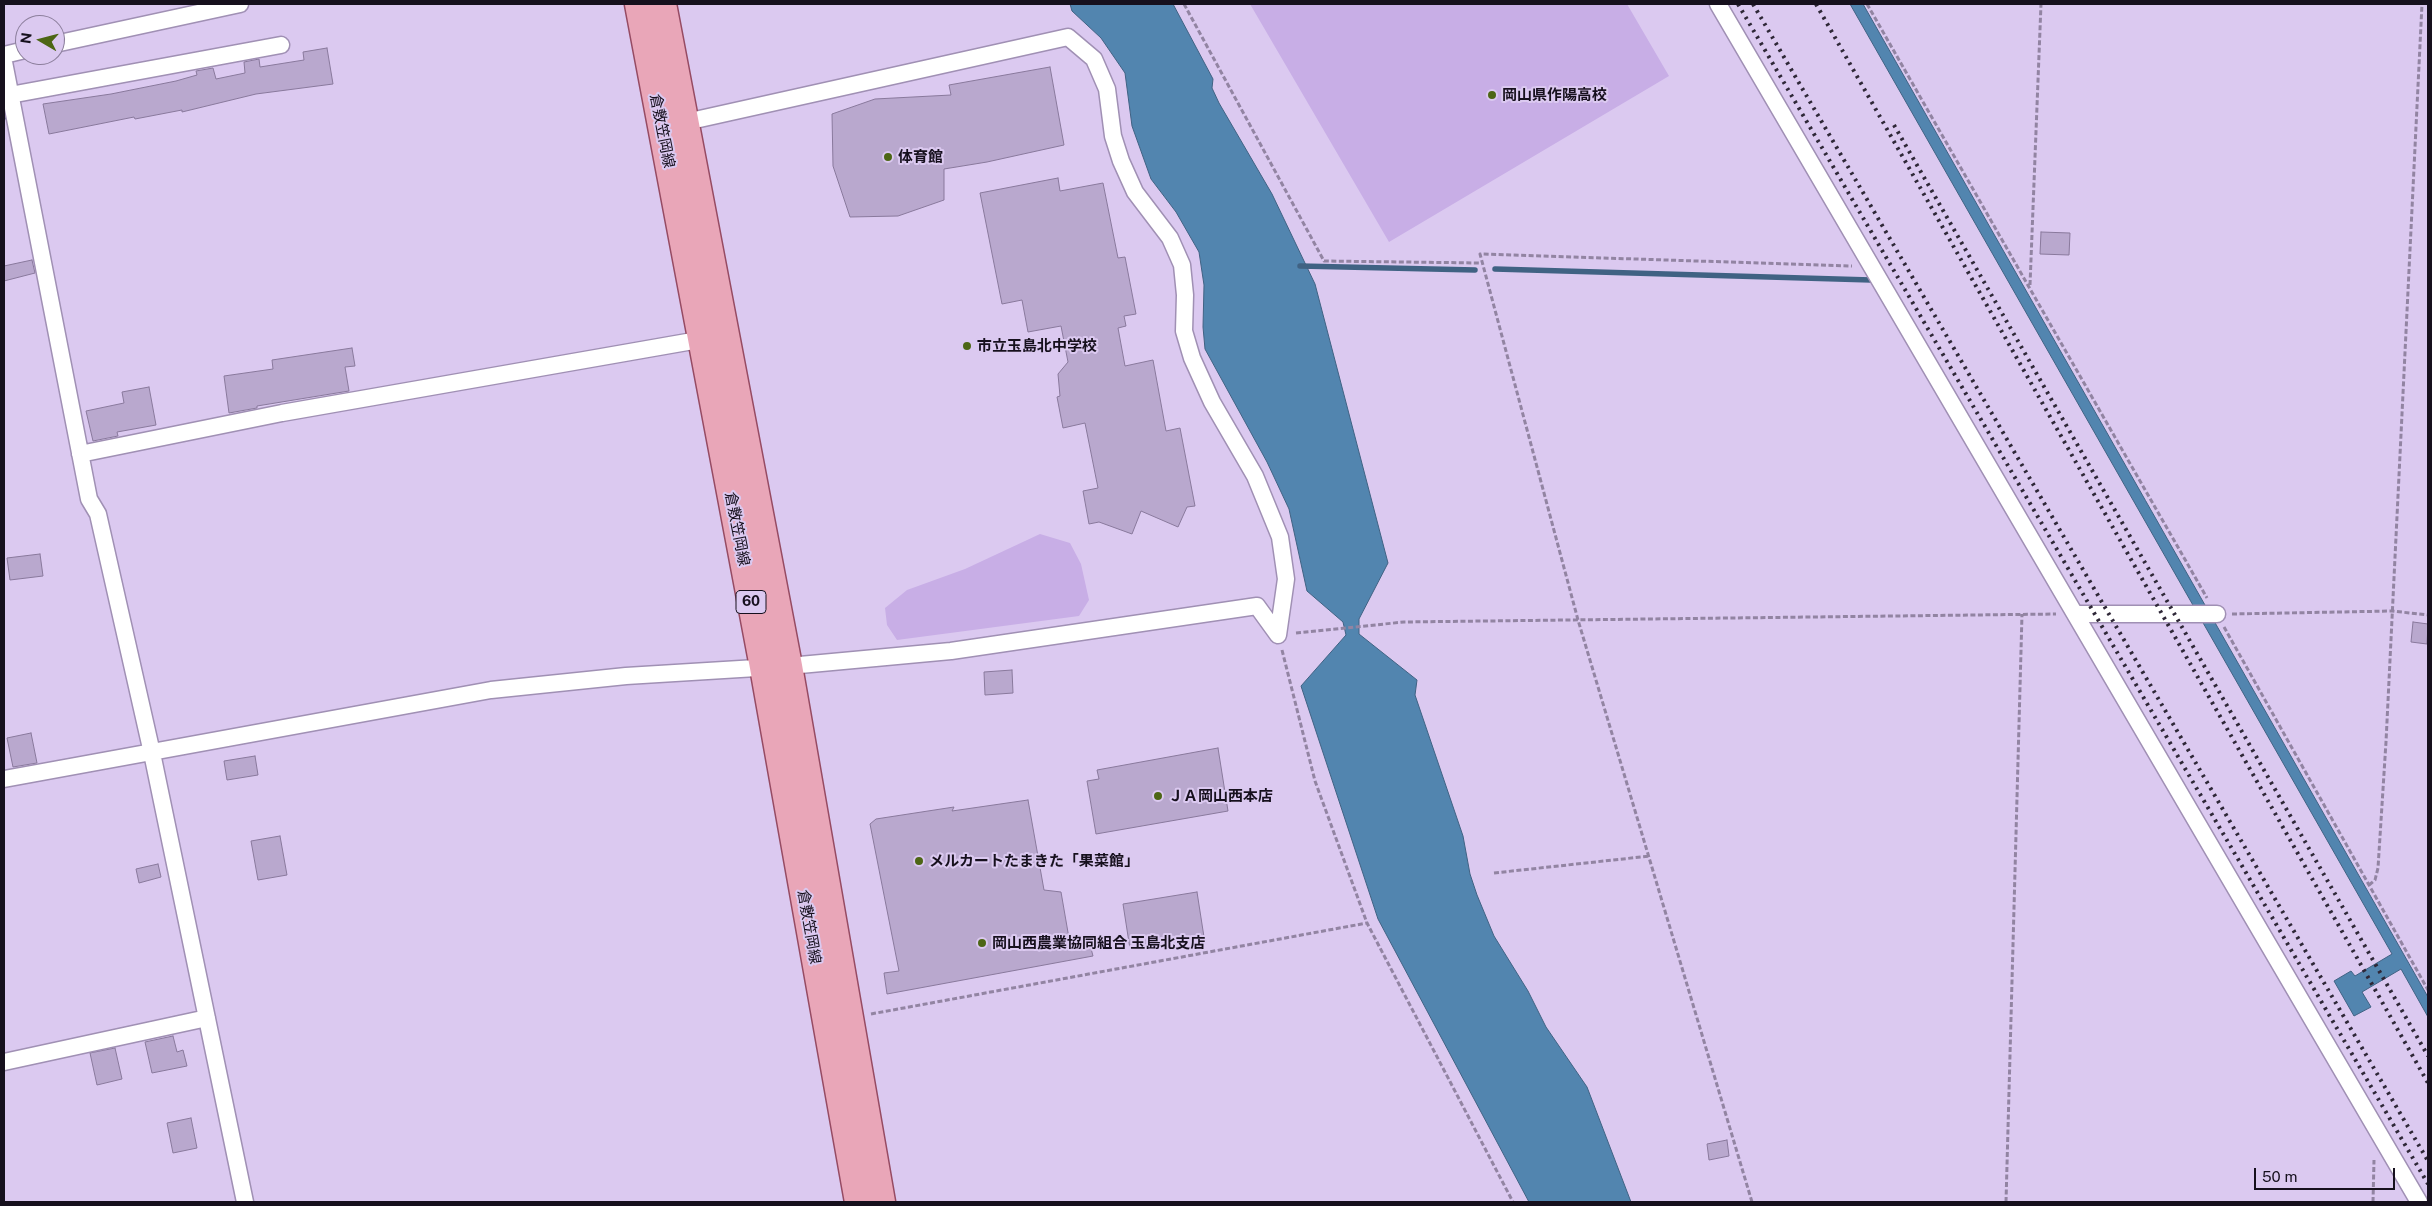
<!DOCTYPE html>
<html>
<head>
<meta charset="utf-8">
<style>
	body { margin:0 }
	#map { position:relative; width:2432px; height:1206px; overflow:hidden; background:#dbc9f0; font-family:"Public Sans",sans-serif }
	canvas { display:block }
	.frame { position:absolute; inset:0; border:5px solid #16101d; pointer-events:none }
	.north { position:absolute; left:15px; top:15px; width:50px; height:50px; box-sizing:border-box; background:#dbc9f0; border:1px solid #8c7f9c; border-radius:50%; rotate:278deg; font-size:14px; font-weight:700; line-height:20px; text-align:center; color:#16101d }
	.north::after { content:''; display:block; margin:auto; width:18px; height:22px; background:#4d6615; clip-path:polygon(50% 0,100% 100%,50% 72%,0 100%) }
	.scale { position:absolute; left:2254px; top:1168px; width:141px; height:22px; box-sizing:border-box; border:2px solid #16101d; border-top:0; padding-left:6px; font-size:15px; line-height:18px; white-space:nowrap; color:#16101d; -webkit-text-stroke:4px #dbc9f0; paint-order:stroke }
</style>
</head>
<body>
<div id="map">
<canvas width="2432" height="1206"></canvas>
<div class="frame"></div>
<div class="north">N</div>
<div class="scale">50 m</div>
</div>
<script>
const ctx = document.querySelector('canvas').getContext('2d');
ctx.lineJoin = 'round';
function fill(path, color) { ctx.fillStyle = color; ctx.fill(path, 'evenodd'); }
const poly = rows => new Path2D(rows.map(r => 'M' + r).join(''));
function stroke(path, color, width, dash) { ctx.strokeStyle = color; ctx.lineWidth = width; ctx.lineCap = dash ? 'butt' : 'round'; ctx.setLineDash(dash || []); ctx.stroke(path); }
function label(font, color, halo, rows, align = 'center') {
  ctx.font = font + ' "Public Sans","Noto Sans JP",sans-serif'; ctx.lineWidth = 4; ctx.setLineDash([]); ctx.textBaseline = 'middle'; ctx.strokeStyle = halo; ctx.fillStyle = color; for (const [text, x, y, turn = 0] of rows) {
    ctx.save(); ctx.translate(x, y); ctx.rotate((+turn || 0) * Math.PI / 180); ctx.textAlign = isNaN(turn) ? turn : align; if (halo) ctx.strokeText(text, 0, 0); ctx.fillText(text, 0, 0); ctx.restore();
  }
}
const green = poly([
	[1250,4,1627,4,1669,76,1389,242],
	[1040,534,1070,543,1081,564,1089,600,1079,616,897,640,887,625,885,608,907,590,965,569]
]);
const water = poly([
	[1070,4,1173,4,1213,79,1212,88,1219,103,1272,194,1315,284,1388,563,1359,619,1359,634,1417,680,1415,695,1463,836,1470,874,1477,895,1494,936,1528,991,1546,1027,1587,1087,1631,1202,1529,1202,1378,919,1301,686,1346,635,1343,622,1307,591,1289,509,1267,462,1205,349,1203,327,1204,285,1199,252,1176,212,1151,179,1132,126,1125,73,1101,38,1072,11,1070,4],
	[1850,4,1863,4,2428,997,2428,1017,2401,969,2362,992,2371,1007,2354,1016,2334,981,2351,971,2355,976,2392,954,1850,4]
]);
const stream = poly([
	[4,104,7,117],
	[1300,266,1475,270],
	[1495,269,1871,280]
]);
const building = poly([
	[327,48,333,84,256,94,182,112,182,110,135,119,134,117,49,134,43,104,111,94,176,81,197,75,196,71,213,68,216,79,245,73,244,62,259,59,260,67,304,60,303,52,327,48],
	[1050,67,1064,145,987,162,944,169,944,200,898,216,850,217,833,166,832,114,875,99,951,95,949,85,1050,67],
	[1058,178,1060,191,1103,183,1118,258,1125,257,1136,314,1124,316,1126,326,1118,328,1125,366,1153,360,1166,431,1180,428,1195,506,1187,507,1178,527,1141,511,1132,534,1099,522,1089,524,1083,491,1098,488,1085,423,1063,428,1057,397,1060,396,1058,374,1068,362,1061,326,1028,332,1022,300,1002,304,980,193,1058,178],
	[2041,232,2070,233,2069,255,2040,254,2041,232],
	[32,260,35,273,4,281,4,266,32,260],
	[352,348,355,366,345,367,349,391,257,406,257,408,229,413,224,376,273,369,272,360,352,348],
	[149,387,156,425,117,432,118,436,93,441,86,411,124,403,122,392,149,387],
	[40,554,43,576,10,580,7,558,40,554],
	[2413,622,2428,624,2427,644,2411,642,2413,622],
	[1012,670,1013,693,985,695,984,672,1012,670],
	[31,733,37,763,13,767,7,738,31,733],
	[1218,748,1228,811,1096,834,1087,781,1099,779,1097,770,1218,748],
	[255,756,258,775,227,780,224,761,255,756],
	[1028,800,1044,890,1061,892,1070,944,1089,941,1093,956,887,994,884,973,899,971,870,824,876,819,954,807,952,811,1028,800],
	[280,836,287,875,258,880,251,841,280,836],
	[158,864,161,877,139,883,136,869,158,864],
	[1197,892,1204,937,1130,949,1123,904,1197,892],
	[173,1036,177,1052,183,1050,187,1066,152,1073,145,1042,173,1036],
	[115,1048,122,1079,97,1085,90,1053,115,1048],
	[191,1118,197,1148,173,1153,167,1123,191,1118],
	[1727,1140,1729,1156,1709,1160,1707,1144,1727,1140]
]);
const path = poly([
	[1184,4,1324,261,1481,263],
	[1867,4,2207,598],
	[2030,285,2041,4],
	[2232,614,2392,611,2428,615],
	[2224,627,2428,990],
	[1296,633,1404,622,2056,614],
	[1282,650,1315,781,1367,923,1513,1202],
	[1494,873,1650,856],
	[2369,885,2375,880,2378,868,2386,742,2422,4],
	[871,1014,1367,923],
	[1752,1202,1578,620,1480,254,1852,266],
	[2006,1202,2022,614],
	[2373,1202,2374,1160]
]);
const minor = poly([
	[1718,4,2419,1202],
	[55,44,240,4],
	[4,55,25,50],
	[4,62,89,499,98,514,152,753,245,1202],
	[10,95,281,45],
	[677,121,686,122,1068,37,1094,59,1107,89,1113,136,1121,161,1135,192,1170,238,1182,265,1185,295,1184,331,1192,358,1212,402,1255,476,1280,537,1286,579,1278,635],
	[80,454,282,413,710,338],
	[2075,614,2217,614],
	[4,779,491,690,626,676,789,666,951,651,1257,606,1278,635],
	[4,1062,207,1018]
]);
const primary = poly([
	[638,4,763,667,858,1202],
	[663,4,789,666,882,1202]
]);
const rail = poly([
	[1738,4,2428,1184],
	[1753,4,2428,1161],
	[1816,4,2428,1083],
	[1894,125,2428,1056]
]);
const markers = [
	[1492,95,5,"#4d6615"],
	[888,157,5,"#4d6615"],
	[967,346,5,"#4d6615"],
	[1158,796,5,"#4d6615"],
	[919,861,5,"#4d6615"],
	[982,943,5,"#4d6615"]
];
const shields = [
	[751,602,30]
];
const shieldNames = [
	["60",751,602]
];
const poiNames = [
	["岡山県作陽高校",1502,95],
	["体育館",898,157],
	["市立玉島北中学校",977,346],
	["ＪＡ岡山西本店",1168,796],
	["メルカートたまきた「果菜館」",929,861],
	["岡山西農業協同組合 玉島北支店",992,943]
];
const streetNames = [
	["倉敷笠岡線",662,131,79],
	["倉敷笠岡線",737,529,79],
	["倉敷笠岡線",809,927,80]
];
fill(green, '#c8aee6');
fill(water, '#5285af');
stroke(water, '#406283', 1);
stroke(stream, '#406283', 5.5);
fill(building, '#b9a8ce');
stroke(building, '#89799c', 1);
stroke(minor, '#a090b4', 19);
stroke(primary, '#964b63', 29);
stroke(path, '#9284a2', 3, [5, 2.5]);
stroke(minor, '#fff', 16);
stroke(primary, '#e9a6b8', 26);
stroke(rail, '#2e2737', 4, [2.5, 5]);
for (const [x, y, r, color] of markers) { const dot = new Path2D(); dot.arc(x, y, r, 0, 2 * Math.PI); ctx.fillStyle = color; ctx.fill(dot); stroke(dot, '#dbc9f0', 2); }
for (const [x, y, w] of shields) { const box = new Path2D(); box.roundRect(x - w / 2, y - 11.5, w, 23, 4); ctx.fillStyle = '#dbc9f0'; ctx.fill(box); stroke(box, '#16101d', 1); }
label('bold 14px', '#16101d', null, shieldNames);
label('bold 15px', '#16101d', '#dbc9f0', poiNames, 'left');
label('15px', '#16101d', '#dbc9f0', streetNames);
</script>
</body>
</html>
